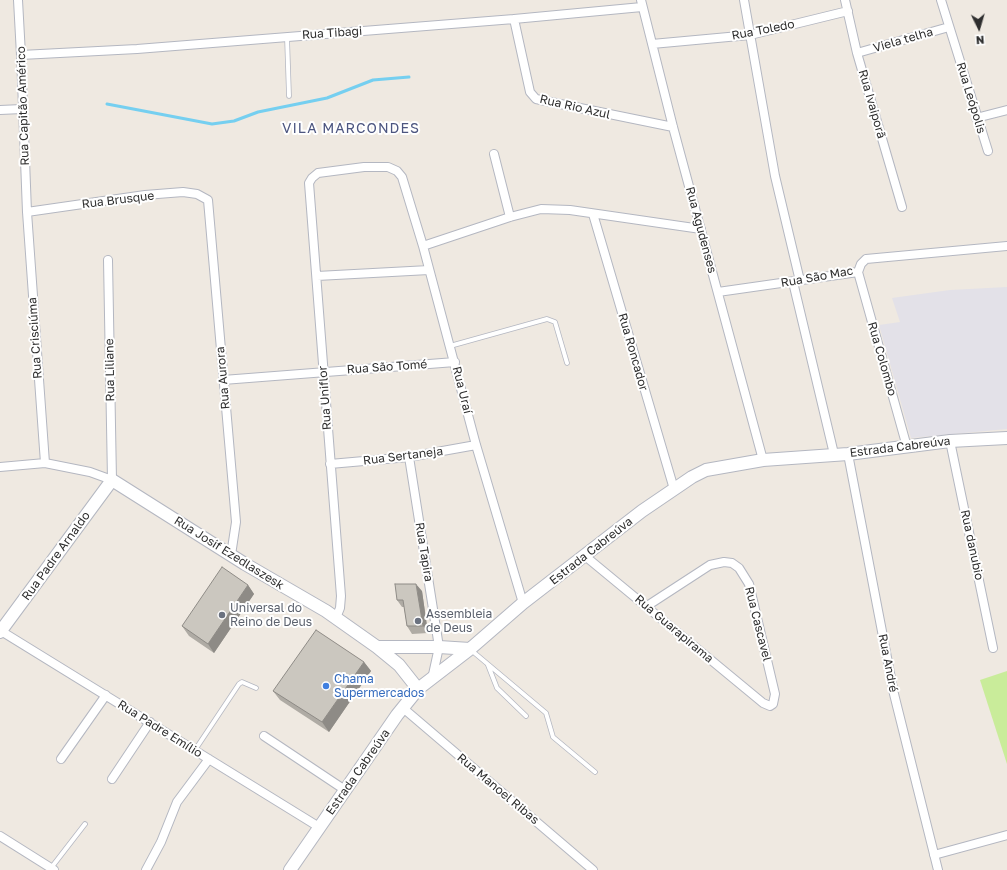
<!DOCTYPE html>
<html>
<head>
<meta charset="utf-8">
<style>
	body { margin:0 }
	#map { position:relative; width:1007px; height:870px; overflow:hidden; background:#efe9e1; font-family:"Golos Text",sans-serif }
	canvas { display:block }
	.north { position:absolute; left:959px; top:8px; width:40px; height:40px; -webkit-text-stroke:3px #fff; paint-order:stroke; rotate:175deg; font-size:11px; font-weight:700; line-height:16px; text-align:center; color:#2e2e2e }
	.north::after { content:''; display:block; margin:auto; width:14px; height:18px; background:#2e2e2e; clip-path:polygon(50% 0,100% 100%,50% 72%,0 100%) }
</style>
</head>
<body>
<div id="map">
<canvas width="1007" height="870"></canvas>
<div class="north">N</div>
</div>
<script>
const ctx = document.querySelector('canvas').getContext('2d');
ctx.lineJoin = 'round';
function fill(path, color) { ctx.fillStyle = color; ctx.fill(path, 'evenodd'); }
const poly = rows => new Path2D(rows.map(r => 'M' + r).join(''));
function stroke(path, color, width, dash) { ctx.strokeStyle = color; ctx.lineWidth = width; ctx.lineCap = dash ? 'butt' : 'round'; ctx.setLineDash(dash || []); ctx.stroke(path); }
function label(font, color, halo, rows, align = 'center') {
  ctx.font = font + ' "Golos Text",sans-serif'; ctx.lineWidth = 4; ctx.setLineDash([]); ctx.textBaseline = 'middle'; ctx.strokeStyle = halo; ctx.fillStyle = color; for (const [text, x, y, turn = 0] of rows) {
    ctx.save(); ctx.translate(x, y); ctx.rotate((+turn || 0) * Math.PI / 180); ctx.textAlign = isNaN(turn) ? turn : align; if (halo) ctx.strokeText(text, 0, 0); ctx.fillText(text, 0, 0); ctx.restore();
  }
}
const industrial = poly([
	[1007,287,1007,429,911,438,879,325,900,322,892,298,950,290]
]);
const pitch = poly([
	[1007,671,1007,764,980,680]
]);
const stream = poly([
	[107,104,212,124,234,121,258,112,327,98,373,80,409,77]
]);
const service = poly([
	[287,37,289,96],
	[450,346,547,319,555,322,567,363],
	[471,650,546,713,553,737,595,772],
	[488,665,497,688,526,716],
	[195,750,239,684,242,682,256,688],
	[51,868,85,824]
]);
const minor = poly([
	[18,0,21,55,27,212,45,463],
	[641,0,673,127,763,460],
	[744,0,775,176,800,281],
	[845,0,857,53,902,207],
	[941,0,988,151],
	[514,19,530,92,536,99,673,127],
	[652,44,750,35,848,11],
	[857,53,949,27],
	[21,55,137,49,514,19,642,7],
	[0,110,22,109],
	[976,118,1007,110],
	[494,154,510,217],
	[27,212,145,195,183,192,197,194,208,200,236,522,231,555],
	[593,214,674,489],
	[423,246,510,217,541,209,570,210,701,229],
	[858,272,907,447],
	[317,276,429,270],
	[793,282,834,454],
	[718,292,858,272,861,264,866,259,1007,246],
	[223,380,455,362],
	[950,441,993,648],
	[848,454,894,694,938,870],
	[409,457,439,647,432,679],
	[330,464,409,457,476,445],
	[0,467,45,463,90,472,112,480,108,260],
	[585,556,763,703,770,706,773,704,775,694,749,584,739,568,732,563,724,562,710,565,647,606],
	[336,618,340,608,341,596,309,183,312,178,318,173,364,167,388,167,397,171,402,177,423,246,476,445,523,603],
	[1,631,319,827],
	[403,708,593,870],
	[264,736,345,790],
	[61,759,106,695],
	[112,779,150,722],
	[0,836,54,870],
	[934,855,1007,835],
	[146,870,161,842,177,802,209,759]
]);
const secondary = poly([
	[0,632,112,480,245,564,326,611,377,647,399,665,418,689],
	[377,647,439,647,470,649],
	[290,870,397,715,418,689,470,649,523,603,642,511,692,477,706,470,763,460,848,454,950,441,1007,438]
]);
const wall = poly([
	[248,585,254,594,214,653,189,636,182,626],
	[422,591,428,633,412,634,407,626,404,607,402,607,397,600],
	[364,662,371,671,329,732,280,700,273,691]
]);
const shadedWall = poly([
	[416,584,422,591,428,633,423,626],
	[248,585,254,594,214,653,208,644],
	[364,662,371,671,329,732,322,722]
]);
const building = poly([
	[222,567,248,585,208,644,182,626,222,567],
	[395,584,416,584,423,626,407,626,403,600,397,600,395,584],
	[316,630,364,662,322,722,273,691,316,630]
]);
const markers = [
	[222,615,4,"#6b7280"],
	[418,621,4,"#6b7280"],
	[326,686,4,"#3f7fe0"]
];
const streetNames = [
	["Rua Toledo",763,30,-11],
	["Rua Tibagi",332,33,-4],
	["Viela telha",903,40,-16],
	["Rua Leópolis",971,98,73],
	["Rua Ivaiporã",872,104,74],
	["Rua Capitão Américo",23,106,-92],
	["Rua Rio Azul",575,107,13],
	["Rua Brusque",118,200,-7],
	["Rua Agudenses",701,230,75],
	["Rua São Mac",817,277,-10],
	["Rua Crisciúma",35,338,-94],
	["Rua Roncador",633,352,74],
	["Rua Colombo",882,359,74],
	["Rua São Tomé",387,367,-4],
	["Rua Liliane",110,370,-91],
	["Rua Aurora",223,378,-95],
	["Rua Uraí",462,390,76],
	["Rua Uniflor",325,398,-94],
	["Estrada Cabreúva",900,447,-7],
	["Rua Sertaneja",403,456,-7],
	["Rua danubio",972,545,78],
	["Estrada Cabreúva",591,551,-38],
	["Rua Tapira",424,552,81],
	["Rua Josif Ezedlaszesk",229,553,32],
	["Rua Padre Arnaldo",56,556,-54],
	["Rua Cascavel",758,624,76],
	["Rua Guarapirama",674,629,40],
	["Rua André",888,663,79],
	["Rua Padre Emílio",160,729,32],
	["Estrada Cabreúva",358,772,-55],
	["Rua Manoel Ribas",498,789,40]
];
const worshipNames = [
	["Universal do",230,608],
	["Reino de Deus",230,622],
	["Assembleia",426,614],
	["de Deus",426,628]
];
const shopNames = [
	["Chama",334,679],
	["Supermercados",334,693]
];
const quarterNames = [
	["VILA MARCONDES",351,129]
];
fill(industrial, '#e3e1e8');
fill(pitch, '#c9ec9a');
stroke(stream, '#75cff0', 3);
stroke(service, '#b4b7c1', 5.5);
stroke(minor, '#b4b7c1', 10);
stroke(secondary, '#b4b7c1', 14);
stroke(service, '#fff', 4);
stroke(minor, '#fff', 8);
stroke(secondary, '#fff', 12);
fill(wall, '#afaba4');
fill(shadedWall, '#8e8b86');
fill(building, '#cbc7bf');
stroke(building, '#8e8b86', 1);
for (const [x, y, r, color] of markers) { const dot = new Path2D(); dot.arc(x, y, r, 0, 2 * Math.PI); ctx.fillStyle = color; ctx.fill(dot); stroke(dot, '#fff', 1.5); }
label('12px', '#2e2e2e', '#fff', streetNames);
label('12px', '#5b616d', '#fff', worshipNames, 'left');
label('12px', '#366cbe', '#fff', shopNames, 'left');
ctx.letterSpacing = '1px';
label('14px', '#4d5680', '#fff', quarterNames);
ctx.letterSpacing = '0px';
</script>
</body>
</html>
